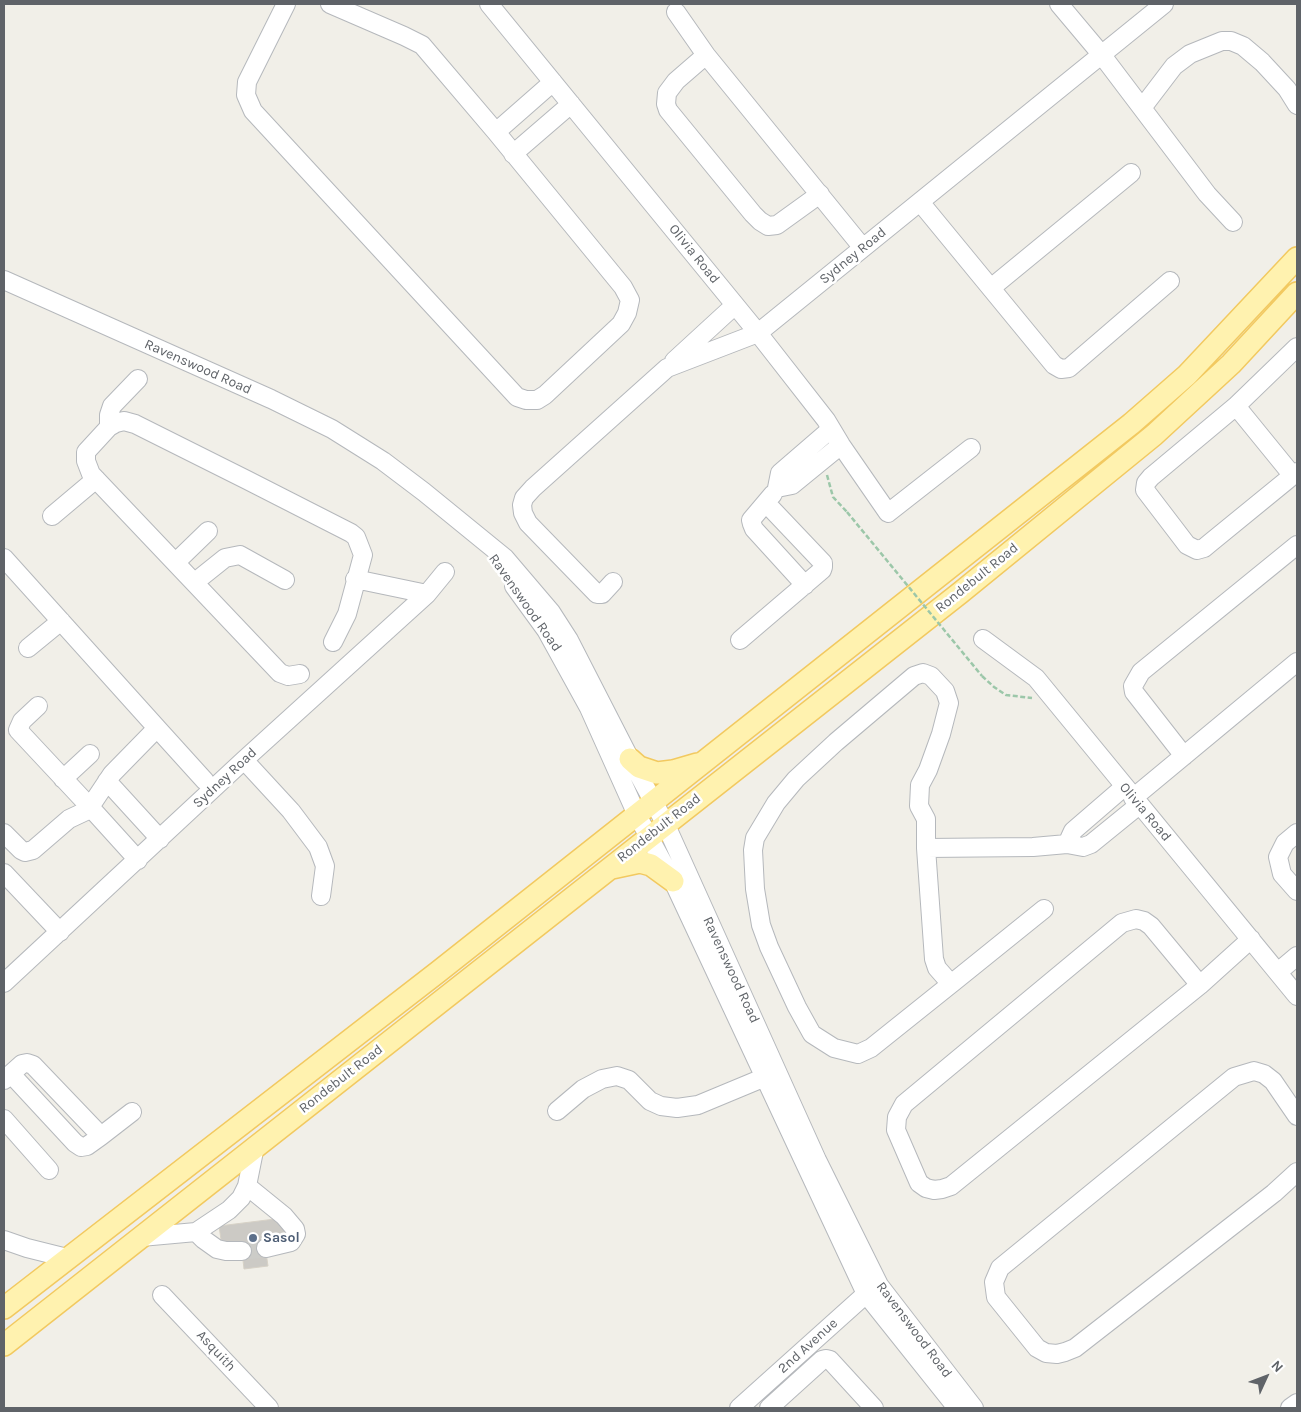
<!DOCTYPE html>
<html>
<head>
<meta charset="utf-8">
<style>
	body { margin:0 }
	#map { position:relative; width:1301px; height:1412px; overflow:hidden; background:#f1efe8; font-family:Karla,sans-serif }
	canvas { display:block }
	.frame { position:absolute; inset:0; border:5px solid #5f6368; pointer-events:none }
	.north { position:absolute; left:1241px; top:1352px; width:50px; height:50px; -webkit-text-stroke:4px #fff; paint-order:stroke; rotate:47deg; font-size:14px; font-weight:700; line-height:20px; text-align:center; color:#5f6368 }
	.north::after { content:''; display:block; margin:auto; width:18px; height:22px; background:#5f6368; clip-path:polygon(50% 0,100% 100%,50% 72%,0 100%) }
</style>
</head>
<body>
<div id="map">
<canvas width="1301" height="1412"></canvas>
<div class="frame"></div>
<div class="north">N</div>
</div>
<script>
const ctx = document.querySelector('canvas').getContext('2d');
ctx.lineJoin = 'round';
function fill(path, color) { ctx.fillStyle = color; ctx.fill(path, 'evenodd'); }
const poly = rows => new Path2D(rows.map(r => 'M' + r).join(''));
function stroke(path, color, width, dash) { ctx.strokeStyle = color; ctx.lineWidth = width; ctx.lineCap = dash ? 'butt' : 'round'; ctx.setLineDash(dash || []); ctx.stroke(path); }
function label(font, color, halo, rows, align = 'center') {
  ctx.font = font + ' Karla,sans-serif'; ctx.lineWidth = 5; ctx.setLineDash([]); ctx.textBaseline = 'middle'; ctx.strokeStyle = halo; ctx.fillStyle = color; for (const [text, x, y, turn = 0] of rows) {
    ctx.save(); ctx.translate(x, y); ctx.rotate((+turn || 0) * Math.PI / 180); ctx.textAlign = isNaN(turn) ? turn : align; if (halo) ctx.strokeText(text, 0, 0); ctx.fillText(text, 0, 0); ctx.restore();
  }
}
const building = poly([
	[283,1218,285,1237,264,1239,268,1266,244,1269,241,1243,222,1246,219,1226,283,1218]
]);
const minorTunnel = poly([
	[242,1251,266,1248]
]);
const path = poly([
	[827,475,833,497,847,512],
	[982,676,994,687,1006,695,1032,698]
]);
const minor = poly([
	[286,4,247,82,246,95,253,111,517,397,526,400,537,400,545,395,621,324,627,313,630,300,623,287,496,132,422,45,404,36,330,4],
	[489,4,758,333,826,420,841,445,888,513,971,448],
	[1059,4,1101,54,1207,194,1233,222],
	[676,12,706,55,863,248],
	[706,55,676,81,667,93,666,104,668,110,753,214,760,221,768,226,777,225,820,194],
	[1142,108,1174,66,1190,54,1222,41,1231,41,1243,46,1262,62,1287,89,1297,105],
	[496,132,553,82],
	[513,154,571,104],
	[920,202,1054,365,1061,369,1069,368,1170,281],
	[4,280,271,399,332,429,383,461,424,492,505,558,551,612,569,640,630,759,665,823,817,1160,879,1285,974,1408],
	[991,288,1131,173],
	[1297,347,1236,406,1151,477,1146,483,1145,490,1187,545,1197,550,1204,548,1210,543,1297,472],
	[674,361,735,305],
	[1236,406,1293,476],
	[109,427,109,415,112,406,138,379],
	[831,429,780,473,777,488,792,485,841,445],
	[773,494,751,520,752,524,754,529,805,585],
	[52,516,96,479],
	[4,558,157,728],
	[176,562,208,531],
	[355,579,427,594],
	[195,582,225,558,240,555,285,580],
	[613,582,602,594,597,594,528,523,523,513,522,505,524,498,533,488,667,368,758,333,1164,4],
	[514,586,546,630,589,708,637,815,673,881,866,1294,957,1408],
	[983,639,1036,678,1297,996],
	[740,640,822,570,823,567,823,563,766,503],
	[28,648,61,621],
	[300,674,288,676,280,673,91,474,86,461,86,452,109,427,116,423,124,421,135,424,247,480,351,533,356,537,363,555,347,614,333,642],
	[1184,756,1134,692,1133,686,1141,672,1297,545],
	[244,760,291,811,318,847,325,866,321,896],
	[63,779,90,754],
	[107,781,160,839],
	[1133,798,1297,662],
	[4,833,21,850,25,852,33,850,69,819,86,811,90,807,18,730,22,721,38,706],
	[1297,833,1285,843,1278,857,1282,874,1297,891],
	[1067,844,1073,831,1124,787],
	[926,848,934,959,937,968,951,984,871,1048,858,1054,834,1048,812,1034,797,1007,769,947,761,925,755,889,753,850,755,838,776,803,796,779,836,742,914,676,923,673,931,676,945,691,949,703,941,734,928,770,920,785,919,806,926,819,926,848,1033,847,1067,844,1083,847,1091,844,1139,805],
	[138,860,90,807,112,774,157,728,205,781],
	[4,873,60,932],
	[1278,972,1297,956],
	[4,983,244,760,427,594,445,572],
	[951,984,1044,909],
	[1200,985,1151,926,1144,921,1136,919,1122,923,904,1104,897,1117,896,1130,919,1183,926,1188,934,1190,942,1189,951,1186,1200,985,1251,939],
	[11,1074,75,1143,81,1147,87,1146,101,1136],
	[4,1080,22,1064,27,1063,33,1065,101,1136,132,1112],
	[557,1111,583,1089,602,1079,617,1076,629,1080,650,1101,661,1106,677,1108,698,1105,775,1073],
	[1297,1116,1273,1081,1264,1074,1254,1071,1234,1077,1000,1268,994,1282,996,1297,1037,1348,1046,1353,1057,1354,1065,1352,1075,1348,1274,1193,1297,1172],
	[4,1119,49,1170],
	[247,1186,284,1216,295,1229,296,1234,291,1242,266,1248],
	[196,1232,203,1239,217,1249,226,1251,242,1251],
	[141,1237,196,1232,229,1210,241,1198,247,1186,255,1146],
	[4,1240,27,1248,67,1258],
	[162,1295,269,1408],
	[739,1408,866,1294,875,1288],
	[769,1408,822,1360,826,1359,830,1360,874,1408],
	[1290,1408,1297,1403]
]);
const major = poly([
	[630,759,639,767,657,773,673,771,697,764],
	[612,868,640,862,651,865,673,881],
	[4,1308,438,972,1131,424,1187,375,1297,258],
	[4,1345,960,593,1154,435,1231,364,1297,293]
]);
const pathBridge = poly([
	[847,512,982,676]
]);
const markers = [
	[253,1238,5,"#5c6f8a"]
];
const streetNames = [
	["Olivia Road",694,254,51],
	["Sydney Road",853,256,-39],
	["Ravenswood Road",198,367,24],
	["Rondebult Road",977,578,-39],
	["Ravenswood Road",525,603,55],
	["Sydney Road",225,778,-43],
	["Olivia Road",1145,812,50],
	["Rondebult Road",659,828,-38],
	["Ravenswood Road",731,970,65],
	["Rondebult Road",341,1079,-38],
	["Ravenswood Road",914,1330,53],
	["2nd Avenue",808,1346,-42],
	["Asquith",216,1351,47]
];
const serviceNames = [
	["Sasol",263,1238]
];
fill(building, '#cccac5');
stroke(building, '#d6d1c6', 1);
stroke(minorTunnel, '#ccccc8', 18, [18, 9]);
stroke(minor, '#b5b8bc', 20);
stroke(major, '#f2c960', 24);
stroke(path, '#9cc7a9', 2.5, [5, 2.5]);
stroke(minor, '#fff', 18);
stroke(major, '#fff2af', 21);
stroke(pathBridge, '#9cc7a9', 2.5, [5, 2.5]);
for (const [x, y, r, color] of markers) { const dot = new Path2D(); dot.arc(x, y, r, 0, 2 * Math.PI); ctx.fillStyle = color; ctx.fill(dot); stroke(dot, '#fff', 2); }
label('14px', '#5f6368', '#fff', streetNames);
label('bold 14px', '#4e5e75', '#fff', serviceNames, 'left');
</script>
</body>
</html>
